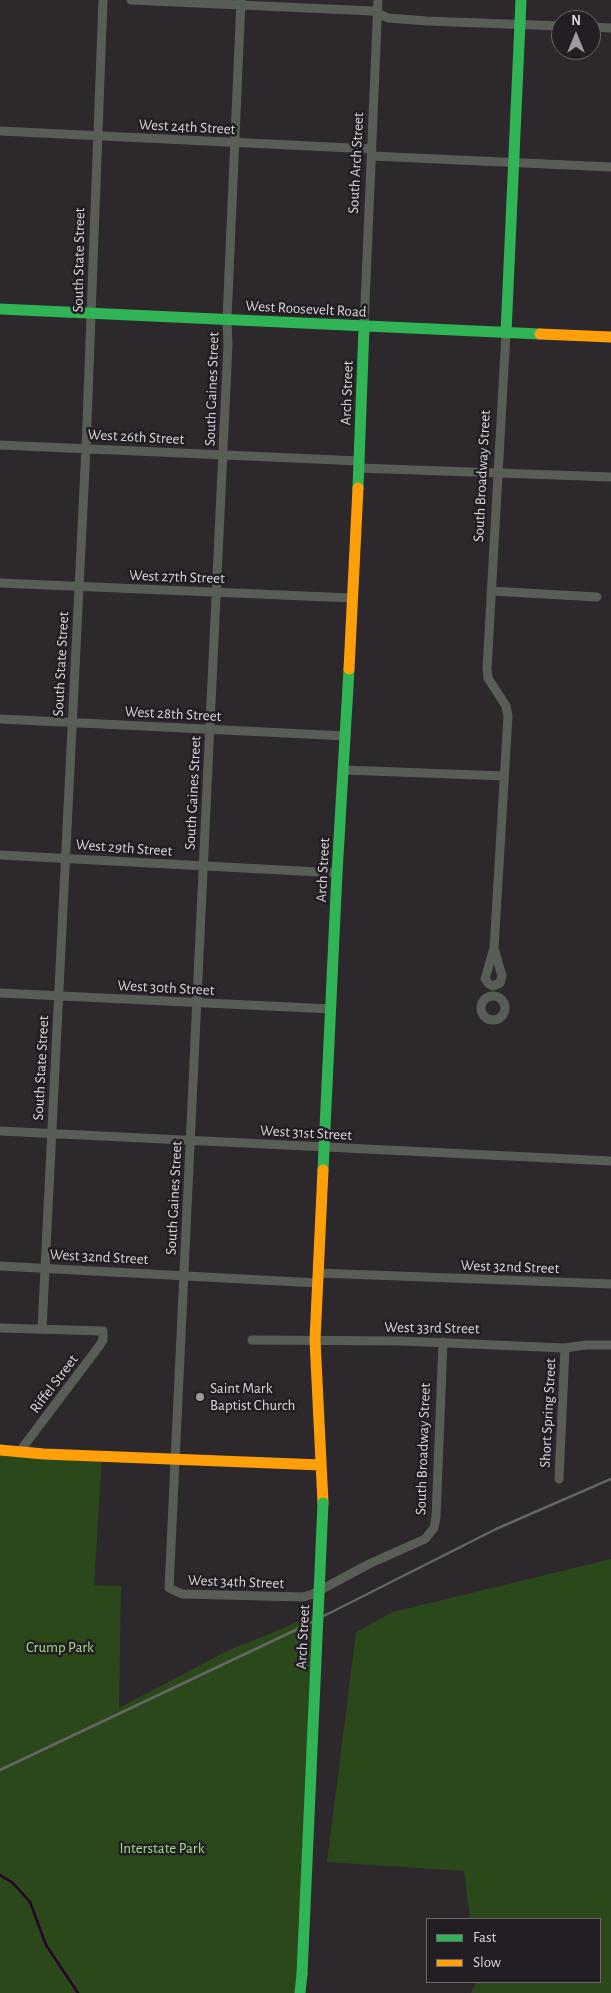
<!DOCTYPE html>
<html>
<head>
<meta charset="utf-8">
<style>
	body { margin:0 }
	#map { position:relative; width:611px; height:1993px; overflow:hidden; background:#2c282c; font-family:"Alegreya Sans",sans-serif }
	canvas { display:block }
	.legend { position:absolute; left:426px; top:1918px; width:175px; height:65px; box-sizing:border-box; background:#231d24; border:1px solid #6d676e; margin:0; padding:6px 9px; list-style:none; font-size:15px; color:#dbd7dc }
	.legend li { display:flex; align-items:center; gap:10px; height:25px }
	.legend b { width:25px; border:1px solid #6d676e }
	.north { position:absolute; left:551px; top:10px; width:50px; height:50px; box-sizing:border-box; background:#231d24; border:1px solid #6d676e; border-radius:50%; rotate:0deg; font-size:14px; font-weight:700; line-height:20px; text-align:center; color:#dbd7dc }
	.north::after { content:''; display:block; margin:auto; width:18px; height:22px; background:#9e9a9e; clip-path:polygon(50% 0,100% 100%,50% 72%,0 100%) }
</style>
</head>
<body>
<div id="map">
<canvas width="611" height="1993"></canvas>
<ul class="legend">
<li><b style="height:6px;background:#30b455"></b>Fast</li>
<li><b style="height:6px;background:#ff9f0a"></b>Slow</li>
</ul>
<div class="north">N</div>
</div>
<script>
const ctx = document.querySelector('canvas').getContext('2d');
ctx.lineJoin = 'round';
function fill(path, color) { ctx.fillStyle = color; ctx.fill(path, 'evenodd'); }
const poly = rows => new Path2D(rows.map(r => 'M' + r).join(''));
function stroke(path, color, width, dash) { ctx.strokeStyle = color; ctx.lineWidth = width; ctx.lineCap = dash ? 'butt' : 'round'; ctx.setLineDash(dash || []); ctx.stroke(path); }
function label(font, color, halo, rows, align = 'center') {
  ctx.font = font + ' "Alegreya Sans",sans-serif'; ctx.lineWidth = 5; ctx.setLineDash([]); ctx.textBaseline = 'middle'; ctx.strokeStyle = halo; ctx.fillStyle = color; for (const [text, x, y, turn = 0] of rows) {
    ctx.save(); ctx.translate(x, y); ctx.rotate((+turn || 0) * Math.PI / 180); ctx.textAlign = isNaN(turn) ? turn : align; if (halo) ctx.strokeText(text, 0, 0); ctx.fillText(text, 0, 0); ctx.restore();
  }
}
const green = poly([
	[0,1451,102,1457,94,1585,121,1586,119,1708,227,1651,320,1613,298,1993,0,1993],
	[611,1559,611,1993,471,1993,476,1982,600,1982,600,1919,470,1919,464,1871,327,1862,356,1632,393,1612]
]);
const stream = poly([
	[0,1875,13,1883,30,1902,46,1945,78,1993]
]);
const street = poly([
	[131,0,373,11,388,18,427,21,561,26],
	[241,0,227,319,228,345,169,1588,182,1594,303,1597,313,1594,369,1564,425,1539,434,1528,436,1517,443,1342],
	[591,27,611,28],
	[0,131,372,149],
	[372,156,611,167],
	[364,327,378,0],
	[0,445,360,461],
	[359,468,611,477],
	[0,583,352,598],
	[491,591,597,597],
	[0,719,346,736],
	[344,770,504,776],
	[0,855,337,873],
	[494,948,508,716,506,706,488,678,487,669,506,333],
	[494,948,502,976,500,983,493,986,489,984,485,979,494,948],
	[0,993,331,1009],
	'481 1008a12 12 0 1 1 24 0a12 12 0 1 1-24 0Z',
	[0,1131,611,1161],
	[0,1266,317,1283],
	[318,1273,611,1284],
	[0,1328,103,1331,103,1340,100,1345,20,1451],
	[42,1329,86,448,103,0],
	[252,1340,401,1341,565,1348,586,1345,611,1345],
	[559,1479,565,1348]
]);
const fast = poly([
	[0,309,540,334],
	[506,333,521,0],
	[358,488,364,327],
	[323,1170,337,873,349,669],
	[300,1993,302,1974]
]);
const slow = poly([
	[540,334,611,337],
	[349,669,358,488],
	[323,1170,315,1340,323,1503],
	[0,1450,44,1454,321,1465]
]);
const rail = poly([
	[0,1770,302,1627,496,1529,611,1479]
]);
const fastBridge = poly([
	[302,1974,323,1503]
]);
const markers = [
	[200,1397,5,"#9e9a9e"]
];
const streetNames = [
	["West 24th Street",187,127,3],
	["South Arch Street",356,163,-87],
	["South State Street",79,260,-89],
	["West Roosevelt Road",306,309,3],
	["South Gaines Street",212,389,-88],
	["Arch Street",347,393,-88],
	["West 26th Street",136,437,3],
	["South Broadway Street",482,476,-87],
	["West 27th Street",177,577,2],
	["South State Street",61,664,-87],
	["West 28th Street",173,714,3],
	["South Gaines Street",193,793,-87],
	["West 29th Street",124,848,4],
	["Arch Street",323,870,-87],
	["West 30th Street",166,988,3],
	["South State Street",41,1068,-87],
	["West 31st Street",306,1133,3],
	["South Gaines Street",174,1198,-87],
	["West 32nd Street",99,1257,3],
	["West 32nd Street",510,1267,2],
	["West 33rd Street",432,1328,1],
	["Riffel Street",54,1384,-53],
	["Short Spring Street",548,1413,-87],
	["South Broadway Street",423,1449,-88],
	["West 34th Street",236,1582,2],
	["Arch Street",303,1637,-87]
];
const poiNames = [
	["Saint Mark",210,1388],
	["Baptist Church",210,1405]
];
const parkNames = [
	["Crump Park",60,1647],
	["Interstate Park",162,1848]
];
fill(green, '#2b481b');
stroke(stream, '#240528', 2.5);
stroke(street, '#585d56', 9);
stroke(fast, '#30b455', 11);
stroke(slow, '#ff9f0a', 11);
stroke(rail, '#656764', 2.5);
stroke(fastBridge, '#30b455', 11);
for (const [x, y, r, color] of markers) { const dot = new Path2D(); dot.arc(x, y, r, 0, 2 * Math.PI); ctx.fillStyle = color; ctx.fill(dot); stroke(dot, '#231d24', 2); }
label('15px', '#dbd7dc', '#231d24', streetNames);
label('15px', '#dbd7dc', '#231d24', poiNames, 'left');
label('15px', '#a3de86', '#231d24', parkNames);
</script>
</body>
</html>
